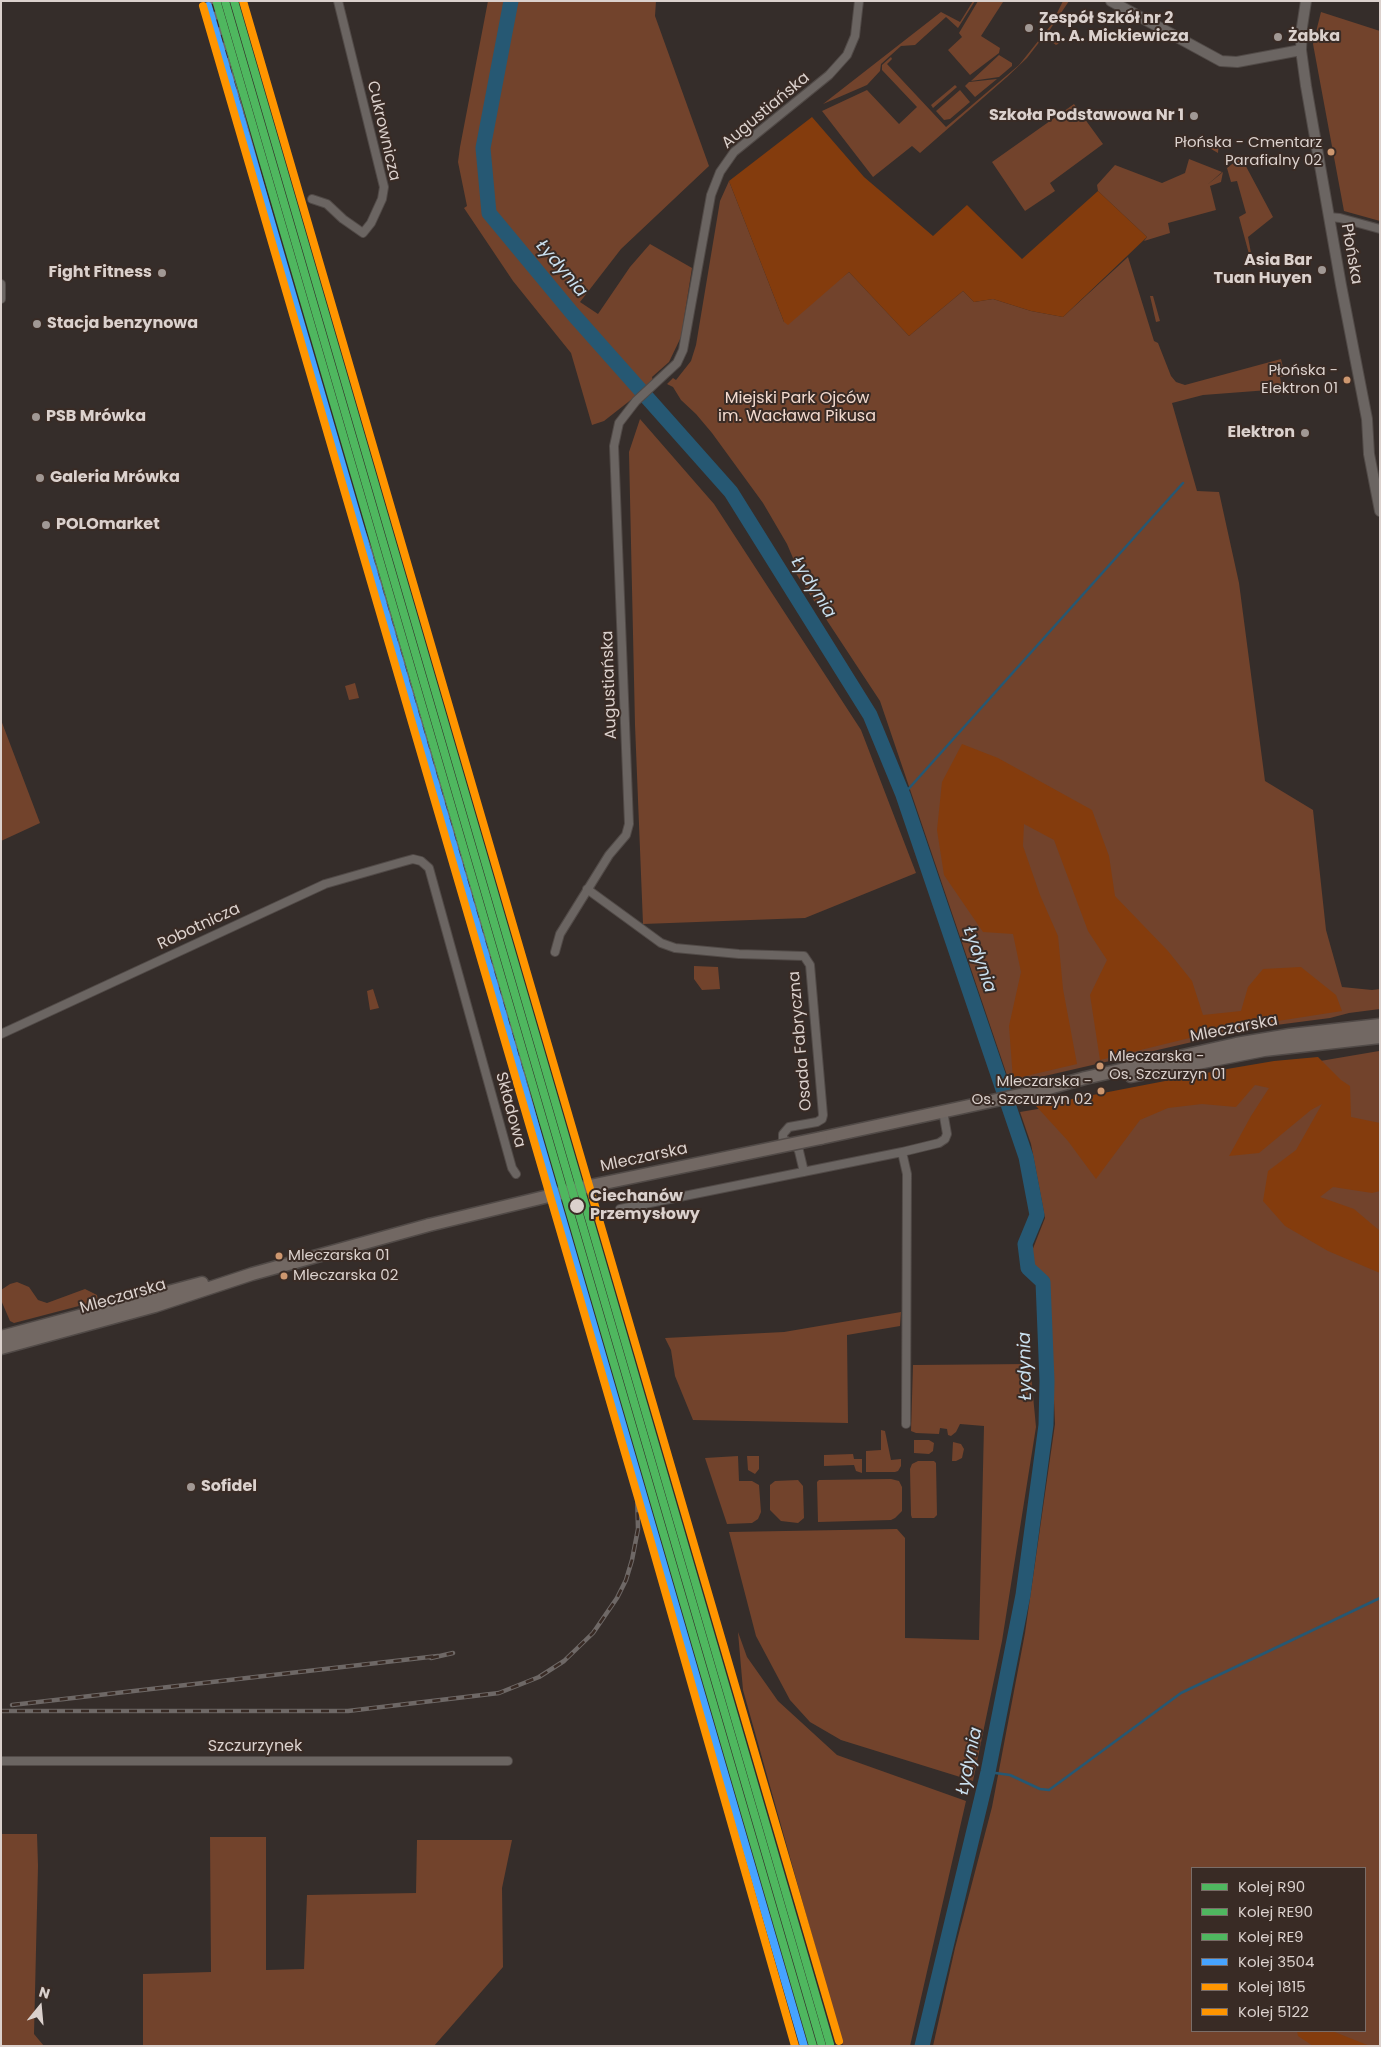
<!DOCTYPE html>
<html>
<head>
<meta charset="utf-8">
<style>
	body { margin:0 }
	#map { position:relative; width:1381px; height:2047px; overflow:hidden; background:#352d2a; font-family:Poppins,sans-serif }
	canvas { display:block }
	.frame { position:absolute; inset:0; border:2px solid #dbd1cd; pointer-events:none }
	.legend { position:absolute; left:1191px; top:1867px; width:175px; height:165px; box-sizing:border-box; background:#392b25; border:1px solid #7a6d68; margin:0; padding:6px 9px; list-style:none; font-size:15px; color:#dbd1cd }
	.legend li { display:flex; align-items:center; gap:10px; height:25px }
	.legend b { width:25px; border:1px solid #7a6d68 }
	.north { position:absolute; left:15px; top:1982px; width:50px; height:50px; -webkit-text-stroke:4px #392b25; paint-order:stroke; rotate:17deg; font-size:14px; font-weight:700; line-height:20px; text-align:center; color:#dbd1cd }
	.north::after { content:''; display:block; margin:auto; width:18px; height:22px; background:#dbd1cd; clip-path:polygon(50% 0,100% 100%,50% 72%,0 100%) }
</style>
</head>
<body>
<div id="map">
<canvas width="1381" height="2047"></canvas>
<div class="frame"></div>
<ul class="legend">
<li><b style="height:6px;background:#4fb75f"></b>Kolej R90</li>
<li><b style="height:6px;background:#4fb75f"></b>Kolej RE90</li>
<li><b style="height:6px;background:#4fb75f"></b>Kolej RE9</li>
<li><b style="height:6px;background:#46a3ff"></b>Kolej 3504</li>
<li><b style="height:6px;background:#ff9500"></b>Kolej 1815</li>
<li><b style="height:6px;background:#ff9500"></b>Kolej 5122</li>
</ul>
<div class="north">N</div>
</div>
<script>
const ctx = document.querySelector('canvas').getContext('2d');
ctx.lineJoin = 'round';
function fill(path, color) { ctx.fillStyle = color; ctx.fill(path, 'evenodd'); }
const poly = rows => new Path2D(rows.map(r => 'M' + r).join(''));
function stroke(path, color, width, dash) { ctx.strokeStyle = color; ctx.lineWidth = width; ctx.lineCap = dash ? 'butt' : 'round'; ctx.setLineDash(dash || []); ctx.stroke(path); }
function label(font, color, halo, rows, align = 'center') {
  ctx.font = font + ' Poppins,sans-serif'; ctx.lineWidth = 4; ctx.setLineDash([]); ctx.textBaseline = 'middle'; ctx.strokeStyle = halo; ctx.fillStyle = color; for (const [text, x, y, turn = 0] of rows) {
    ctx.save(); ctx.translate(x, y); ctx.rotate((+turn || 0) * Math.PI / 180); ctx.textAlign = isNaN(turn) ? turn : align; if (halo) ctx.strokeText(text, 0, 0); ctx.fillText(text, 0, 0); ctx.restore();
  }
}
const green = poly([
	[488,1,656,1,655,16,709,166,621,249,580,302,598,314,630,267,650,244,692,268,681,337,669,362,652,377,654,385,636,401,632,399,604,421,592,425,571,353,513,281,464,208,467,206,458,162,460,147],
	[973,1,975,1,958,28,946,17,915,45,901,46,881,64,880,71,867,85,823,104,941,12,960,22],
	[978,1,1003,2,981,36,1000,48,999,53,970,75,948,50,962,37,959,33],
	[1063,1,1069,1,1049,31,1061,39,1058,44,1056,45,1044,36,1027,58,1007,77,920,153,912,146,873,177,822,111,867,90,899,124,917,107,882,70,882,65,891,57,892,59,887,64,946,127,1019,65,1051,25],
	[1321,12,1380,31,1380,221,1344,211,1313,44],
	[999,55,1012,63,1012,66,999,77,971,81],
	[997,79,975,97,965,86,969,82],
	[955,85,957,87,933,108,931,105],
	[960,90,970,102,950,119,944,120,936,111],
	[1074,104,1103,144,1050,183,1055,191,1025,211,992,162],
	[1208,138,1219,140,1218,153,1206,146,1206,141],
	[1241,157,1273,217,1248,237,1251,253,1249,254,1239,217,1246,213,1237,181,1231,182,1227,168],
	[1189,159,1222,172,1207,185,1223,172,1221,182,1210,186,1216,210,1168,223,1170,233,1144,241,1147,237,1098,191,1097,185,1115,165,1162,183,1185,173],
	[729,181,784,322,849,272,909,336,963,291,974,302,993,299,1031,311,1063,317,1128,257,1154,341,1158,343,1171,376,1176,382,1185,385,1281,359,1285,376,1280,377,1282,389,1203,395,1172,403,1197,491,1219,492,1239,583,1265,781,1313,810,1326,930,1342,987,1372,990,1380,989,1380,1009,1349,1013,1330,1018,1253,1028,1010,1084,880,701,795,572,796,565,787,544,763,503,712,433,696,414,681,400,673,387,667,384,673,378,676,380,691,361,696,345,720,201],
	[1150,296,1153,296,1160,321,1156,322],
	[640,419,714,504,861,730,916,873,805,918,643,924,635,725,629,452],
	[355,683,359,698,349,700,345,686],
	[1,720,40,823,1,841],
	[694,966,718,967,720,989,702,990,694,979],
	[373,989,379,1008,370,1010,367,991],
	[1379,1051,1380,2046,933,2046,955,1948,992,1807,1025,1633,1055,1424,1049,1278,1034,1268,1032,1251,1045,1218,1031,1144,1020,1112],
	[1192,1868,1365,1868,1365,2031,1192,2031],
	[17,1282,29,1287,38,1300,47,1303,85,1289,97,1295,98,1301,14,1323,10,1321,1,1300,1,1290,10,1284],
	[901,1312,900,1326,847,1335,848,1423,693,1420,675,1376,671,1350,665,1338,784,1332],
	[1030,1364,1036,1427,1002,1641,973,1781,841,1740,810,1722,790,1700,756,1636,729,1532,897,1529,905,1538,905,1638,979,1640,984,1426,960,1424,956,1432,951,1436,948,1435,947,1429,940,1428,939,1434,916,1433,911,1431,913,1365],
	[881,1430,885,1431,891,1460,901,1459,901,1466,898,1471,895,1472,866,1472,866,1451,881,1450],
	[914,1440,929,1440,934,1443,933,1451,929,1454,914,1453],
	[953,1442,961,1444,964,1449,962,1458,956,1461,952,1461],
	[853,1454,854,1459,862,1459,862,1473,856,1471,854,1465,824,1466,824,1455],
	[738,1456,739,1481,752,1481,759,1485,761,1512,758,1519,752,1523,727,1524,705,1458],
	[747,1456,759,1456,759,1469,755,1474,748,1470],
	[918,1461,934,1461,936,1463,937,1515,934,1518,912,1518,911,1515,910,1469,912,1464],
	[891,1479,899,1481,902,1487,902,1511,895,1518,891,1520,818,1522,817,1482,819,1480],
	[798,1480,803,1486,804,1518,798,1523,781,1521,770,1510,770,1485,775,1481],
	[738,1632,747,1657,778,1701,837,1755,966,1801,910,2046,843,2046,743,1690],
	[1,1834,37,1834,38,1866,34,2034,44,2046,1,2046],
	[210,1837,266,1837,266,1970,304,1969,307,1895,416,1893,417,1840,512,1840,502,1888,503,1967,434,2046,143,2046,143,1974,211,1972]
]);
const forest = poly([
	[812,117,864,177,933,236,967,205,1022,259,1098,191,1147,237,1063,317,1031,311,993,299,974,302,963,291,909,336,849,272,788,325,784,322,729,181],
	[962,744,998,758,1092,810,1109,856,1115,896,1168,951,1192,981,1203,1015,1241,1011,1248,987,1263,969,1301,967,1336,995,1342,1011,1226,1029,1100,1060,1090,995,1107,960,1088,931,1054,840,1024,824,1023,846,1040,895,1058,936,1063,989,1077,1064,1013,1079,1009,1026,1021,972,1013,934,983,932,944,875,937,830,942,782],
	[1318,1057,1341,1080,1350,1086,1351,1117,1380,1123,1380,1191,1372,1193,1333,1187,1320,1197,1354,1209,1380,1231,1380,1273,1328,1251,1285,1226,1263,1201,1268,1171,1296,1150,1322,1104,1311,1110,1259,1153,1229,1156,1251,1116,1269,1088,1255,1085,1236,1107,1202,1104,1168,1108,1140,1120,1096,1179,1068,1141,1036,1106,1227,1069,1274,1061],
	[1297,2031,1332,2031,1370,2046,1313,2046,1298,2036]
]);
const stream = poly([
	[903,795,1183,483],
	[988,1772,1010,1775,1040,1789,1049,1790,1181,1693,1380,1598]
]);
const river = poly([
	[511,1,483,148,489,213,572,313,731,492,870,715,903,795,1026,1157,1037,1215,1025,1244,1028,1268,1043,1282,1047,1381,1046,1425,1023,1595,988,1772,922,2046]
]);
const minor = poly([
	[312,199,327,204,343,219,363,233,371,223,382,199,384,187,338,1],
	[1329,217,1340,218,1380,229],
	[1,284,1,299],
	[587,889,661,943,675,948,739,954,804,956,810,965,823,1115,822,1119,817,1122,789,1127,783,1134,783,1139,796,1146,799,1151,804,1172],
	[555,952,560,934,609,855,626,835,629,824,614,446,619,423,636,401,677,363,683,350,711,195,720,172,734,152,829,75,847,55,855,36,859,1],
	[1,1034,325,884,402,862,413,859,421,861,429,868,512,1168,516,1174],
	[620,1209,902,1152],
	[906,1424,907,1174,902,1152,939,1143,945,1139,947,1134,943,1111],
	[1,1761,508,1761]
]);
const tertiary = poly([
	[1111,1,1221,61,1237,62,1301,50],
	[1306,1,1302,27,1301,50,1306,86,1341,285,1367,419,1369,454,1380,511]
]);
const primary = poly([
	[1131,1076,1264,1050,1380,1037],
	[821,1138,1038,1091,1085,1078,1236,1044,1290,1035,1380,1025],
	[1,1337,202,1283],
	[1,1348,155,1306,252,1274,429,1225]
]);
const rail = poly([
	[431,1658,453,1653],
	[12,1705,438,1656],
	[1,1711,348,1711,499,1693,539,1677,564,1661,593,1633,617,1598,626,1580,632,1560,638,1529,637,1490,631,1459,574,1266,519,1059,370,550,342,473,211,1]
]);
const primaryBridge = poly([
	[429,1225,590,1186,821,1138]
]);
const rail1 = poly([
	[225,1,822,2046]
]);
const rail2 = poly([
	[217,3,813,2046]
]);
const rail3 = poly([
	[234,1,830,2044]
]);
const rail4 = poly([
	[208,6,804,2046]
]);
const rail5 = poly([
	[243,1,839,2041]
]);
const rail6 = poly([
	[203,6,651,1542,795,2046]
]);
const markers = [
	[1029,28,5,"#a19894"],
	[1278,37,5,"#a19894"],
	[1194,116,5,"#a19894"],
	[1331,152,4.5,"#cd976f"],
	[1322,270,5,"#a19894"],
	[162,273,5,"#a19894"],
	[37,324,5,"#a19894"],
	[1347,380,4.5,"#cd976f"],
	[36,417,5,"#a19894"],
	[1305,433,5,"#a19894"],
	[40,478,5,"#a19894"],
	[46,525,5,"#a19894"],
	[1100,1066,4.5,"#cd976f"],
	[1101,1091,4.5,"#cd976f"],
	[577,1206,8,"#dbd1cd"],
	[279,1256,4.5,"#cd976f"],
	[284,1276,4.5,"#cd976f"],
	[191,1487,5,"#a19894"]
];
const busNames = [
	["Płońska - Cmentarz",1322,143],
	["Parafialny 02",1322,161],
	["Płońska -",1338,371],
	["Elektron 01",1338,389],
	["Mleczarska -",1109,1057,"left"],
	["Os. Szczurzyn 01",1109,1075,"left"],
	["Mleczarska -",1092,1082],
	["Os. Szczurzyn 02",1092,1100],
	["Mleczarska 01",288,1256,"left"],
	["Mleczarska 02",293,1276,"left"]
];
const poiNames = [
	["Zespół Szkół nr 2",1039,19],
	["im. A. Mickiewicza",1039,37],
	["Żabka",1288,37],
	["Szkoła Podstawowa Nr 1",1184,116,"right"],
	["Asia Bar",1312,261,"right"],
	["Tuan Huyen",1312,279,"right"],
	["Fight Fitness",152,273,"right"],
	["Stacja benzynowa",47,324],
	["PSB Mrówka",46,417],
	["Elektron",1295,433,"right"],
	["Galeria Mrówka",50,478],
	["POLOmarket",56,525],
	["Sofidel",201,1487]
];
const streetNames = [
	["Augustiańska",766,111,-40],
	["Cukrownicza",383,131,77],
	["Płońska",1351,254,80],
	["Augustiańska",610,685,-92],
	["Robotnicza",199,927,-25],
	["Mleczarska",1234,1029,-11],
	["Osada Fabryczna",801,1041,-95],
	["Składowa",510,1110,75],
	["Mleczarska",644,1158,-12],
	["Mleczarska",123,1297,-16],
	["Szczurzynek",255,1747]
];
const parkNames = [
	["Miejski Park Ojców",797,399],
	["im. Wacława Pikusa",797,417]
];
const stopNames = [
	["Ciechanów",590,1197],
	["Przemysłowy",590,1215]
];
const waterNames = [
	["Łydynia",561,269,50],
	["Łydynia",813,588,58],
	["Łydynia",979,960,71],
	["Łydynia",1026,1366,-91],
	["Łydynia",970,1761,-78]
];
fill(green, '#72432c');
fill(forest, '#843c0d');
stroke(stream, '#265873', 2.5);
stroke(river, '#265873', 15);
stroke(minor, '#514a47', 10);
stroke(tertiary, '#514a47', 12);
stroke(primary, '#514a47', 15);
stroke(minor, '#6b6562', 8);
stroke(tertiary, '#6b6562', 10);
stroke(primary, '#726863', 12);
stroke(rail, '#6e6866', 4.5);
stroke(rail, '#392b25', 2.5, [8]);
stroke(primaryBridge, '#514a47', 15, []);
stroke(primaryBridge, '#726863', 12);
stroke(rail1, '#4fb75f', 8);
stroke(rail2, '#4fb75f', 8);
stroke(rail3, '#4fb75f', 8);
stroke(rail4, '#46a3ff', 8);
stroke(rail5, '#ff9500', 8);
stroke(rail6, '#ff9500', 8);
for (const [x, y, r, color] of markers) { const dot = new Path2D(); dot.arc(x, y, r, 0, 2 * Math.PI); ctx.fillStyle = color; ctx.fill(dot); stroke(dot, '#392b25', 2); }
label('15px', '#dbd1cd', '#392b25', busNames, 'right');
label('bold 16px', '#dbd1cd', '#392b25', poiNames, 'left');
label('16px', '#dbd1cd', '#392b25', streetNames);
label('16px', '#f2dacf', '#392b25', parkNames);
label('bold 16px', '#dbd1cd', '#392b25', stopNames, 'left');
label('italic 18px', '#c9dfee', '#392b25', waterNames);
</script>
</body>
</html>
